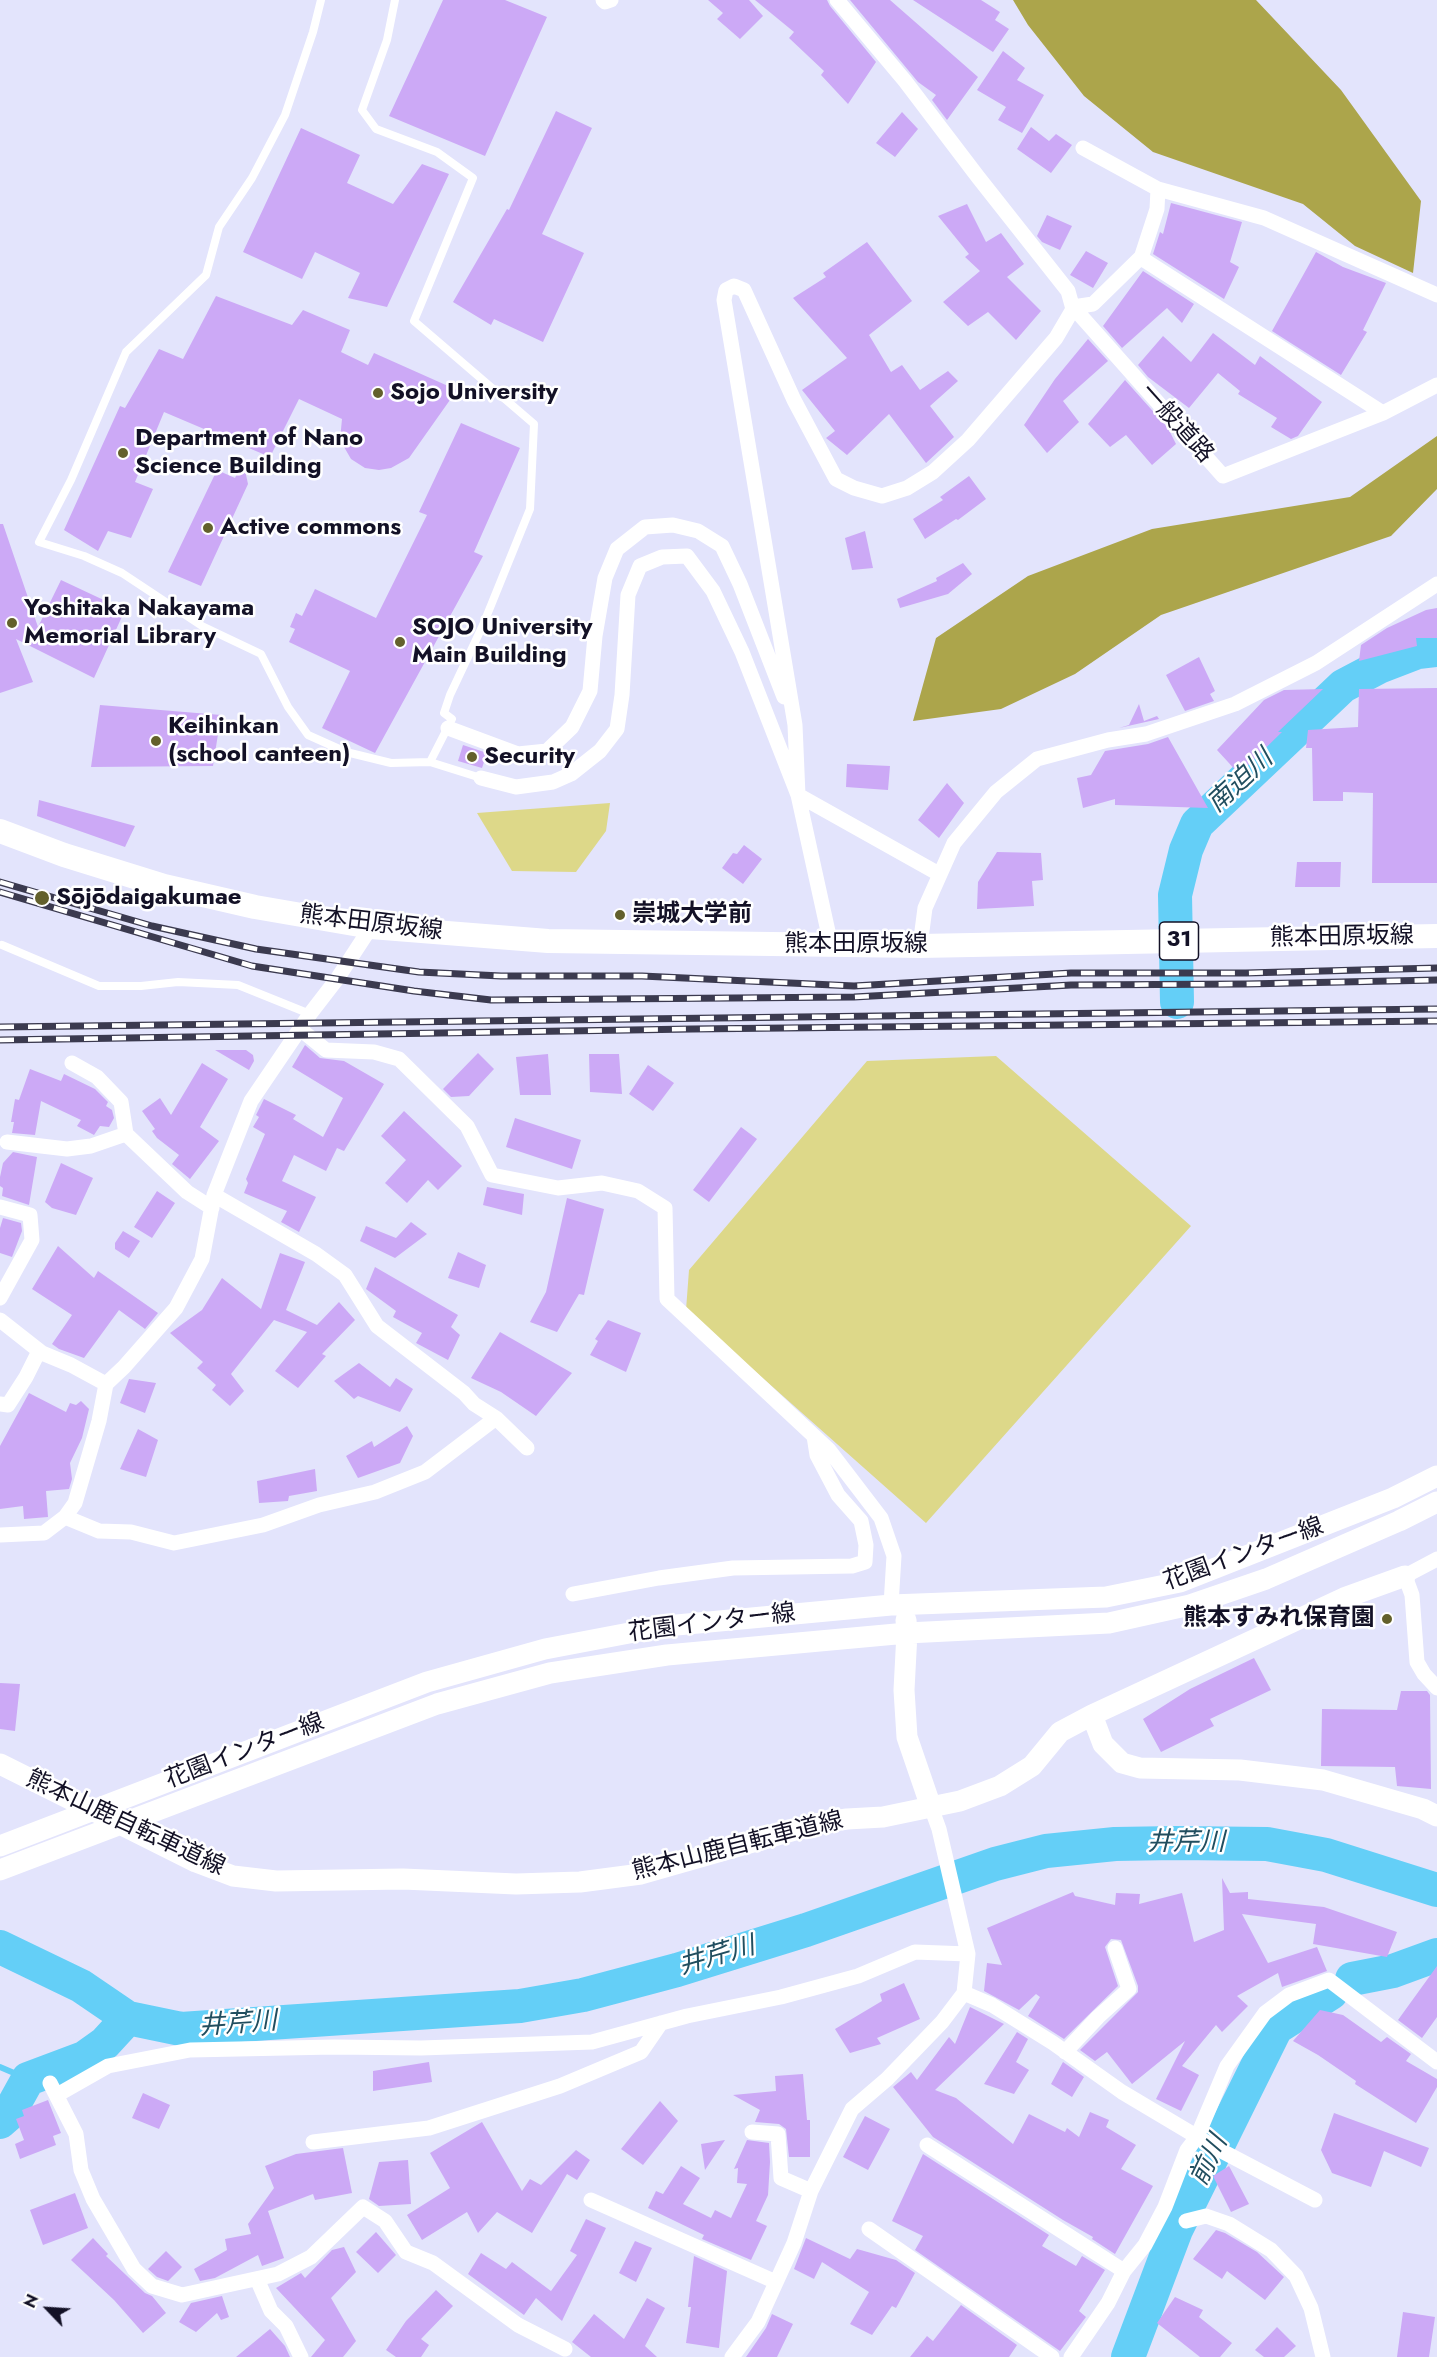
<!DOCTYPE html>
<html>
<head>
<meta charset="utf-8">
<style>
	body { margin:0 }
	#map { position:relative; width:1437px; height:2357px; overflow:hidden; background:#e3e4fc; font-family:Jost,sans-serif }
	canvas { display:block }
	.north { position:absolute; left:18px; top:2279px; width:60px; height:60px; -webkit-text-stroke:4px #fff; paint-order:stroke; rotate:295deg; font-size:16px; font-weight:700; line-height:24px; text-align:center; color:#131126 }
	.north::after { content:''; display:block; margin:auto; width:21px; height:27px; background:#131126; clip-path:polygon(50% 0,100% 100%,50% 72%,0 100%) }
</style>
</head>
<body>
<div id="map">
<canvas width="1437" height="2357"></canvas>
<div class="north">N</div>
</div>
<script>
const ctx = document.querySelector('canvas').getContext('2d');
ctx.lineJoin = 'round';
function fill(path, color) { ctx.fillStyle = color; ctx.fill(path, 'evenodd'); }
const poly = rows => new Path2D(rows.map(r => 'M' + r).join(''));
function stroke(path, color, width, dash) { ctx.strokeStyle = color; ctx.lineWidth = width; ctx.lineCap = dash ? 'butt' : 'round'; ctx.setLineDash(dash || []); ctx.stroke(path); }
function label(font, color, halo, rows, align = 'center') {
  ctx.font = font + ' Jost,"Noto Sans JP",sans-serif'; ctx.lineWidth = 5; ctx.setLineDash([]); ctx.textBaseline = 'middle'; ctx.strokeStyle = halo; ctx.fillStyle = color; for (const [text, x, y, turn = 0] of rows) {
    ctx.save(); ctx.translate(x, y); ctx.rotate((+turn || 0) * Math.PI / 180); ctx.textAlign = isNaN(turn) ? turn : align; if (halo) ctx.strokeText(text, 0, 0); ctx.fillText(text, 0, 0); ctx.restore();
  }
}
const green = poly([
	[610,803,606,831,576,872,512,871,477,813],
	[996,1056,1191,1226,926,1523,686,1310,689,1270,867,1061]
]);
const forest = poly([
	[1013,0,1256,0,1341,90,1421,201,1413,273,1355,246,1303,204,1153,152,1084,96,1028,25],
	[1437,436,1437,489,1391,536,1161,615,1075,674,1001,709,913,721,936,638,1028,576,1152,529,1350,497]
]);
const stream = poly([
	[0,2067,28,2079]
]);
const river = poly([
	[1177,1002,1175,895,1186,850,1197,824,1343,686,1379,667,1418,652,1437,650],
	[0,1947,81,1986,128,2018,181,2029,520,2006,583,1995,677,1970,806,1930,995,1864,1046,1851,1115,1844,1176,1843,1267,1844,1326,1855,1437,1890],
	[1352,1979,1393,1971,1437,1955],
	[0,2122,8,2115,28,2079,84,2058,105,2043,128,2018],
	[1128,2357,1176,2230,1276,2028,1331,1993]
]);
const building = poly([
	[443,0,505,0,547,17,485,156,389,116],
	[708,0,749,0,763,16,740,39,717,19,723,13],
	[755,0,827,0,830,6,876,62,848,104,821,75,824,71,789,38,794,32],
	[850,0,890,0,978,77,947,120,932,100,936,95,918,82],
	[913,0,981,0,1000,12,995,20,1009,29,993,52],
	[1003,51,1025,68,1017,80,1044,95,1022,133,998,120,1006,107,977,90],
	[556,111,592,128,542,234,584,253,543,342,494,319,491,325,453,302,507,209,509,210],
	[902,112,918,129,895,157,876,143],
	[1031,127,1049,141,1056,134,1072,145,1051,173,1017,149],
	[301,128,360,155,347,183,393,204,422,164,449,174,387,307,348,298,360,273,315,252,302,279,243,252],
	[1171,203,1242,222,1230,262,1239,267,1224,299,1153,254,1160,232,1163,234],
	[967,204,986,242,1001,233,1024,264,1007,277,1041,311,1016,340,988,312,968,326,943,302,980,271,965,257,969,254,938,216],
	[1047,215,1072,226,1060,250,1042,242,1037,236],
	[867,242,912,301,869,335,891,372,902,365,920,390,948,371,958,381,930,406,954,437,926,463,889,414,847,455,826,438,835,431,802,390,847,358,793,298,826,277,823,273],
	[1086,251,1108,263,1093,288,1070,275],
	[1316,252,1343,267,1386,283,1363,330,1367,332,1341,375,1272,331],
	[1143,271,1194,304,1182,323,1167,308,1122,348,1103,326],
	[216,296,292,325,303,310,350,330,341,352,368,365,374,353,457,390,409,458,391,468,379,470,365,468,351,459,340,440,342,419,299,399,270,457,164,412,135,482,153,489,131,538,108,531,98,551,64,530,120,406,125,408,159,349,183,359],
	[1213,333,1255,365,1260,356,1322,402,1298,436,1291,439,1271,427,1277,418,1238,394,1240,391,1218,373,1189,408,1148,377,1138,365,1163,336,1191,362],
	[1088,339,1108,361,1063,401,1079,422,1047,453,1024,425,1055,379],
	[1125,380,1168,428,1176,444,1152,465,1126,435,1110,447,1088,424],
	[461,423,520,448,474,552,483,556,375,753,322,728,350,671,289,642,295,629,290,627,296,613,302,616,315,589,376,618,427,515,419,512],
	[243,461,248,484,201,586,168,572,217,470,235,478],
	[969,476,986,499,958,520,956,519,925,539,913,519,943,500,940,497],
	[0,524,3,524,38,627,61,580,125,610,94,678,16,639,33,682,0,693],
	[865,531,873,568,852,570,845,538],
	[963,563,972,574,948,594,900,608,897,599,937,581,936,578],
	[1437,608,1437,638,1416,638,1417,646,1359,661,1361,645,1387,628,1426,610],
	[1199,657,1215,691,1210,694,1214,701,1185,711,1166,675],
	[1437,688,1437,883,1372,883,1373,793,1343,792,1343,801,1313,801,1312,748,1306,748,1308,730,1358,727,1359,689],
	[1323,689,1278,732,1282,732,1239,774,1217,750,1264,700,1284,690],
	[1139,704,1144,721,1157,716,1159,719,1119,728,1129,725],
	[100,705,221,715,213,766,91,767],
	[1168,737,1208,808,1115,805,1115,799,1083,808,1077,778,1091,775,1105,751,1148,744],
	[463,745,487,753,482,768,458,761],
	[847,764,890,766,888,790,846,787],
	[947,783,964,803,939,838,918,820],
	[39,800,135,826,125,847,37,816],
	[744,845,762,859,743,884,722,868,733,853,737,854],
	[997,852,1041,853,1043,880,1032,881,1034,906,977,909,978,882],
	[1297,862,1341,862,1340,887,1295,887],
	[305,1045,320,1058,344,1061,384,1084,344,1151,337,1148,326,1171,294,1155,282,1181,316,1197,299,1232,281,1222,287,1211,244,1193,248,1183,246,1179,265,1134,253,1127,259,1117,256,1115,264,1099,296,1115,293,1119,323,1137,343,1098,292,1067],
	[215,1050,246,1050,253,1055,254,1061,249,1070],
	[478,1053,494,1069,469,1096,451,1097,443,1089],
	[548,1054,551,1095,520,1095,516,1057],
	[589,1054,619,1054,622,1094,590,1092],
	[202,1063,228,1079,200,1127,219,1141,190,1179,172,1164,179,1155,157,1138,152,1131,155,1129,142,1111,160,1098,171,1115],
	[648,1065,674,1083,653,1111,629,1094],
	[30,1069,61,1081,64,1074,95,1089,108,1102,106,1106,112,1110,114,1118,109,1127,100,1126,94,1135,77,1126,81,1120,41,1101,35,1135,12,1133,14,1122,11,1122,15,1099,19,1100],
	[404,1111,462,1166,438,1190,428,1180,407,1203,385,1183,406,1160,381,1136],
	[515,1118,581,1140,572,1169,506,1147],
	[741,1127,757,1139,709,1202,693,1190],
	[13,1152,37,1157,29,1205,2,1196,3,1188,0,1186,0,1177,3,1163],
	[61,1163,93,1178,76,1215,52,1208,45,1202],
	[487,1187,524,1194,522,1215,483,1205],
	[157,1191,175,1203,152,1238,134,1227],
	[567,1198,604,1209,584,1295,579,1294,557,1332,530,1322,546,1292],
	[3,1218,21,1223,22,1231,12,1257,0,1253,0,1228],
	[411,1222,427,1234,395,1258,360,1241,366,1226,396,1238],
	[123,1231,140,1241,129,1258,115,1249,115,1243],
	[58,1246,94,1278,98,1271,158,1313,145,1329,119,1310,84,1358,59,1349,52,1344,72,1315,32,1289],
	[458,1252,486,1265,479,1288,448,1278],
	[280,1253,305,1262,286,1310,317,1325,339,1302,355,1320,322,1354,326,1356,298,1388,275,1371,307,1332,274,1320,231,1374,244,1391,230,1406,212,1390,216,1385,197,1368,203,1362,170,1333,202,1310,222,1278,261,1309],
	[375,1267,458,1315,451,1327,460,1335,448,1360,416,1343,422,1333,393,1317,396,1311,366,1289],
	[608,1320,641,1333,626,1372,590,1355,598,1341,595,1339],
	[500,1332,572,1373,536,1416,501,1392,471,1378],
	[359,1363,390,1387,396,1378,413,1389,400,1412,358,1396,354,1399,334,1381],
	[129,1379,156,1383,145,1413,120,1403],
	[29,1393,66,1412,70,1403,76,1405,81,1401,89,1409,82,1438,70,1463,72,1479,69,1489,46,1491,48,1517,24,1519,23,1506,0,1509,0,1446],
	[407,1426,413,1436,400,1463,358,1478,346,1456,372,1441,374,1447],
	[138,1429,158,1440,146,1477,120,1469],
	[315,1469,317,1491,289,1496,288,1501,259,1503,257,1481],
	[1254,1658,1271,1690,1210,1719,1214,1726,1161,1752,1143,1719,1190,1689],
	[0,1683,20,1684,15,1731,0,1729],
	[1401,1691,1427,1691,1430,1695,1431,1789,1397,1786,1395,1767,1321,1766,1322,1709,1397,1710],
	[1222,1878,1230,1893,1248,1892,1248,1899,1324,1907,1397,1932,1387,1957,1313,1944,1316,1924,1242,1914,1268,1963,1317,1947,1327,1971,1282,1987,1278,1973,1237,1996,1248,2006,1222,2032,1216,2025,1182,2066,1199,2075,1181,2111,1156,2099,1185,2041,1132,2084,1107,2052,1095,2061,1080,2050,1138,1992,1138,1986,1121,1940,1111,1939,1105,1947,1118,1986,1064,2039,1028,2016,1040,1997,1036,1994,1019,2010,984,1991,987,1963,1002,1965,987,1928,1073,1892,1075,1896,1115,1905,1116,1893,1140,1894,1139,1904,1182,1893,1194,1942,1224,1930],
	[1437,1966,1437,2017,1422,2038,1398,2020],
	[904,1983,920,2019,877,2038,881,2044,850,2053,835,2029,882,2001,880,1994],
	[970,2007,1004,2024,935,2090,956,2098,1013,2144,1029,2114,1065,2132,1067,2128,1079,2137,1090,2112,1109,2120,1106,2127,1136,2145,1121,2169,1153,2186,1115,2254,1092,2239,1093,2237,1063,2220,933,2137,893,2087,911,2072,917,2080,949,2037,955,2044],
	[1320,2010,1343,2015,1381,2042,1387,2037,1411,2054,1406,2061,1437,2079,1437,2087,1416,2123,1355,2084,1356,2081,1318,2055,1293,2041],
	[1017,2032,1028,2039,1016,2062,1029,2070,1014,2094,984,2084],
	[429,2062,432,2082,373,2091,373,2071],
	[1063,2062,1084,2077,1072,2097,1051,2084],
	[803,2074,807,2120,810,2120,810,2157,789,2157,786,2129,779,2124,755,2122,760,2110,733,2095,776,2091,775,2076],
	[143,2093,170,2105,159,2129,132,2118],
	[48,2100,61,2133,53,2136,56,2145,20,2159,15,2144,24,2140,16,2119,24,2116,22,2110],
	[660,2101,678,2121,643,2165,621,2149],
	[1334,2113,1429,2148,1421,2167,1384,2151,1371,2187,1332,2173,1321,2150],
	[865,2116,890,2129,868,2170,843,2157],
	[482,2122,522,2191,530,2179,541,2185,576,2150,590,2160,577,2180,567,2174,532,2233,497,2212,478,2233,467,2212,422,2240,407,2215,450,2188,430,2153],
	[725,2140,705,2170,701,2144],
	[747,2140,769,2143,770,2162,768,2195,756,2221,767,2226,751,2260,702,2239,704,2235,648,2208,656,2191,663,2194,681,2166,700,2178,683,2204,711,2218,715,2210,731,2218,747,2184,737,2183,738,2168,734,2169],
	[343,2148,352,2193,315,2200,313,2194,268,2211,284,2258,262,2266,258,2255,215,2278,200,2281,194,2269,227,2250,225,2239,251,2234,248,2224,274,2188,265,2166,296,2154],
	[923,2154,1049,2235,1042,2246,1076,2266,1082,2256,1105,2270,1079,2311,1086,2317,1060,2351,915,2250,923,2236,892,2221],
	[408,2160,411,2204,379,2206,369,2199,379,2162],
	[1229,2166,1249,2204,1231,2212,1213,2176],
	[75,2193,88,2228,43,2245,30,2210],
	[586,2219,606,2228,562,2321,536,2298,524,2315,468,2274,481,2253,506,2269,512,2262,551,2291,577,2255,570,2251],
	[1216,2230,1225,2233,1257,2252,1284,2277,1265,2300,1227,2271,1222,2279,1193,2259],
	[376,2232,396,2255,378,2273,356,2252],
	[93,2238,108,2254,106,2256,145,2293,152,2296,166,2313,143,2333,114,2300,71,2260],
	[806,2238,850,2259,857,2249,896,2260,915,2273,896,2308,892,2306,872,2335,850,2324,869,2292,822,2262,814,2279,794,2269],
	[635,2241,652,2248,636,2282,619,2273],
	[344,2247,356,2272,331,2298,356,2341,343,2357,311,2357,325,2340,276,2288,301,2273,305,2278,332,2250],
	[166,2251,182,2267,168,2281,157,2277,148,2269],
	[694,2256,727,2271,719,2348,686,2343,691,2307,688,2307],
	[436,2290,453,2306,421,2339,429,2345,421,2357,396,2357,386,2350,406,2321],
	[222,2296,229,2317,221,2320,217,2313,196,2332,179,2322,191,2303],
	[1175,2297,1203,2310,1199,2317,1232,2343,1220,2357,1200,2357,1157,2323],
	[647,2298,665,2308,645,2346,657,2357,591,2357,572,2342,594,2314,624,2339],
	[961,2305,1017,2345,1009,2357,910,2357,927,2336,933,2341],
	[1403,2312,1435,2317,1429,2357,1397,2357],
	[772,2314,793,2324,777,2357,746,2357,766,2328],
	[1277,2327,1296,2346,1284,2357,1264,2357,1255,2350],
	[270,2329,285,2346,290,2357,236,2357]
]);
const lane = poly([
	[321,0,313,32,285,115,252,178,219,227,206,275,126,352,71,480,39,542,84,556,122,573,202,626,261,654,288,707,308,735,346,752,391,763,430,762],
	[395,0,387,40,362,110,376,129,437,152,473,178,414,321,534,424,530,509,483,625,450,695,444,713,452,719,430,762,481,778],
	[2,945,99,986,141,986,178,982,238,985,310,1014]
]);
const street = poly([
	[603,0,605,2,611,0],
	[1083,148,1158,189],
	[1140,258,1141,258,1383,413,1223,476,1073,307,1093,304,1140,258],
	[1141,258,1157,209,1158,189,1264,218,1437,295],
	[1383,413,1437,385],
	[448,728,518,754,547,751,572,727,590,691,595,636,605,578,617,549,645,527,673,525,698,531,722,546,740,584,784,697],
	[481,778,516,787,553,782,571,774,600,751,617,729,622,695,628,595,640,566,662,557,687,556,713,591,742,652,798,795,939,874],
	[831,945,798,795,795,725,724,300,726,290,734,286,744,290,794,400,836,479,854,488,882,496,907,488,933,472,968,440,1056,338,1073,309,1068,291,978,177,905,81,837,0],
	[920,946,925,908,954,843,996,792,1037,759,1108,740,1146,734,1235,704,1316,663,1437,584],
	[300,1029,326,1050,374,1052,399,1059,467,1126,492,1175,558,1188,602,1183,638,1191,665,1208,667,1299,829,1450,881,1518,894,1556,891,1605],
	[72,1063,97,1077,121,1102,126,1134,187,1192,212,1208],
	[7,1142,67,1149,91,1146,126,1134],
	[214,1195,316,1254,345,1275,377,1326,464,1393,474,1404,496,1418,527,1448],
	[0,1207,30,1215,32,1240,0,1298],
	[0,1320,42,1353,71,1365,106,1384],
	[0,1404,8,1405,26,1377,39,1351],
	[65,1517,99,1531,131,1532,174,1543,263,1525,319,1505,375,1492,425,1472,496,1418],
	[0,1535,44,1533,65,1517,75,1503,99,1421,106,1384,124,1367,176,1308,202,1259,214,1195,251,1101,310,1014,337,979,371,927],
	[1437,1559,1405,1576,1412,1595,1417,1662,1424,1674,1437,1688],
	[573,1594,659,1578,733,1568,852,1566,865,1562,866,1545,861,1521,838,1495,817,1455,814,1436],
	[964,1993,992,2005,1053,2043,1122,2092,1216,2148,1315,2200],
	[1065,2052,1098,2017,1129,1989,1115,1948],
	[50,2083,76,2134,81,2170,93,2199,134,2269,152,2286,182,2295,278,2274,311,2257,363,2207,385,2221,406,2252,433,2263,518,2325,565,2349],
	[57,2095,108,2066,190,2050,334,2047,421,2048,592,2042,687,2016,781,1997,858,1976,915,1952,968,1954],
	[752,2132,778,2134,781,2178,811,2191],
	[313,2142,429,2128,560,2086,641,2052,661,2023],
	[927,2145,1124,2271],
	[591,2200,776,2282],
	[1186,2221,1206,2216,1229,2224,1271,2250,1296,2276,1311,2308,1323,2357],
	[869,2229,1052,2357],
	[257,2279,271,2311,286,2326,301,2357],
	[732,2357,758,2322,794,2243,811,2191,852,2109,887,2079,942,2022,964,1993,968,1954,939,1829,931,1807],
	[1071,2357,1108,2303,1124,2271,1145,2245,1165,2207,1187,2150,1197,2137,1227,2066,1265,2013,1289,1995,1329,1980,1437,2062]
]);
const secondary = poly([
	[906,1620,907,1633,904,1690,907,1737,931,1807],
	[1092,1715,1103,1744,1122,1763,1140,1768,1240,1770,1323,1780,1423,1809,1437,1816],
	[0,1764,196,1862,233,1876,276,1881,403,1879,516,1884,580,1882,641,1874,820,1823,847,1819,883,1817,931,1807,960,1801,1000,1786,1032,1766,1060,1732,1092,1715,1344,1598,1405,1576],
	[0,1846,427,1682,545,1649,666,1626,891,1605,1106,1597,1180,1582,1393,1498,1437,1476],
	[0,1870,437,1704,550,1673,667,1655,907,1633,1109,1623,1190,1605,1266,1579,1399,1521,1437,1502]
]);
const primary = poly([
	[0,831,64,855,164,886,255,907,371,927,548,941,920,946,1437,936]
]);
const rail = poly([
	[0,882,152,926,256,949,419,972,501,976,642,976,854,986,1071,973,1246,973,1437,968],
	[0,892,252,966,414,991,491,1000,854,997,1071,985,1246,984,1437,980],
	[0,1027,1437,1009],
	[0,1040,692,1029,1437,1021]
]);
const markers = [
	[378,393,6,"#63602c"],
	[123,453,6,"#63602c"],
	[208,528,6,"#63602c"],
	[12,623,6,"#63602c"],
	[400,642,6,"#63602c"],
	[156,741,6,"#63602c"],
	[472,757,6,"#63602c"],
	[42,898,8,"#63602c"],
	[620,915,6,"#63602c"],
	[1387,1619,6,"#63602c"]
];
const shields = [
	[1179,941,39]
];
const shieldNames = [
	["31",1179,941]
];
const poiNames = [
	["Sojo University",390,393],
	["Department of Nano",135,439],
	["Science Building",135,467],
	["Active commons",220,528],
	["Yoshitaka Nakayama",24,609],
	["Memorial Library",24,637],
	["SOJO University",412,628],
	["Main Building",412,656],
	["Keihinkan",168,727],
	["(school canteen)",168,755],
	["Security",484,757],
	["Sōjōdaigakumae",56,898],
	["崇城大学前",632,915],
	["熊本すみれ保育園",1375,1619,"right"]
];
const streetNames = [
	["一般道路",1176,424,48],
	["熊本田原坂線",371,924,7],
	["熊本田原坂線",1342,938,-1],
	["熊本田原坂線",856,945],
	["花園インター線",1244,1555,-20],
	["花園インター線",712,1624,-7],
	["花園インター線",245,1752,-21],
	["熊本山鹿自転車道線",125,1824,25],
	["熊本山鹿自転車道線",738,1847,-14]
];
const waterNames = [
	["南迫川",1241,782,-43],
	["井芹川",1186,1844],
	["井芹川",717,1957,-16],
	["井芹川",238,2025,-4],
	["前川",1210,2161,-64]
];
fill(green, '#ddd889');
fill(forest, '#aca54b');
stroke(stream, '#64cff7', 6);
stroke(river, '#64cff7', 34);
fill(building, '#cca9f6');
stroke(lane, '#fff', 8);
stroke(street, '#fff', 15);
stroke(secondary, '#fff', 21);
stroke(primary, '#fff', 24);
stroke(rail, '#3b3a4f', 7);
stroke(rail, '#fff', 4.5, [14]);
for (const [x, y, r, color] of markers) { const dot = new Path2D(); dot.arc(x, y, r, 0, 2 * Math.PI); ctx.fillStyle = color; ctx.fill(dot); stroke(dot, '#fff', 2); }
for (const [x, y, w] of shields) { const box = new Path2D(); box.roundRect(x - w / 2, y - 19, w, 38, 4.5); ctx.fillStyle = '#fff'; ctx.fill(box); stroke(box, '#131126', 1.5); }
label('bold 22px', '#131126', null, shieldNames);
label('bold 24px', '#131126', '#fff', poiNames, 'left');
label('24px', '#131126', '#fff', streetNames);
label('italic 26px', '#214e5f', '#fff', waterNames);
</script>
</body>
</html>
